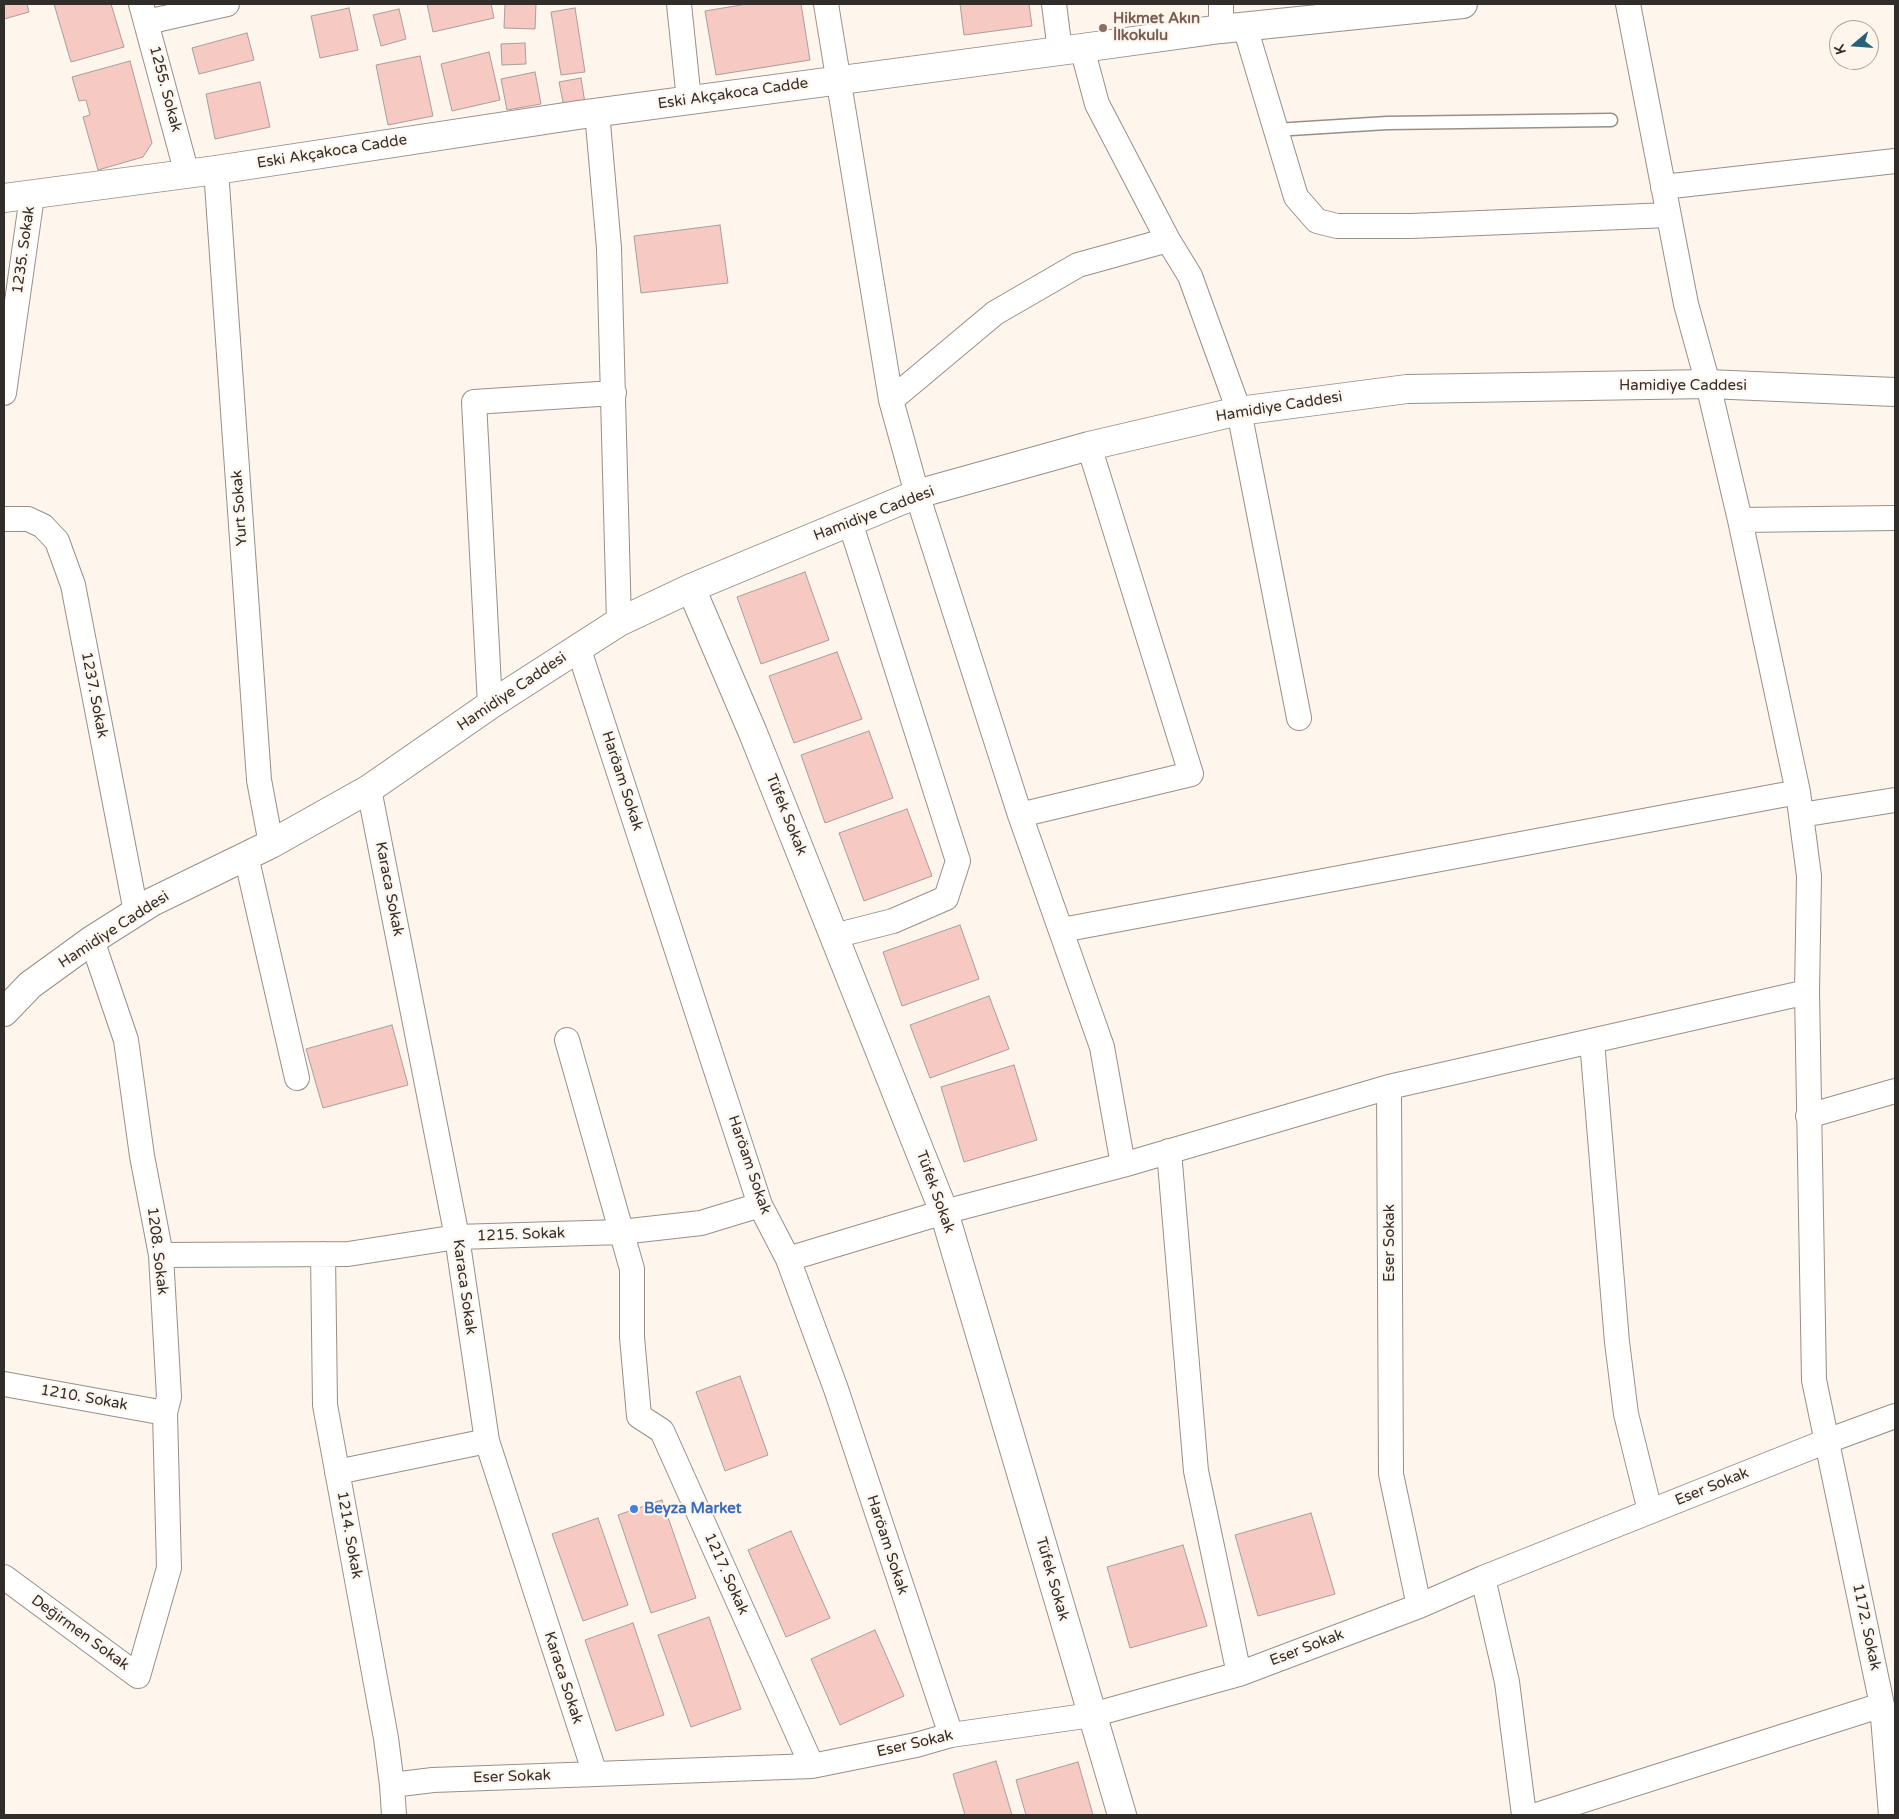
<!DOCTYPE html>
<html>
<head>
<meta charset="utf-8">
<style>
	body { margin:0 }
	#map { position:relative; width:1899px; height:1819px; overflow:hidden; background:#fef5ed; font-family:"Varela Round",sans-serif }
	canvas { display:block }
	.frame { position:absolute; inset:0; border:5px solid #312d2a; pointer-events:none }
	.north { position:absolute; left:1829px; top:20px; width:50px; height:50px; box-sizing:border-box; background:#fef5ed; border:1px solid #aca59f; border-radius:50%; rotate:252deg; font-size:14px; font-weight:700; line-height:20px; text-align:center; color:#312d2a }
	.north::after { content:''; display:block; margin:auto; width:18px; height:22px; background:#256178; clip-path:polygon(50% 0,100% 100%,50% 72%,0 100%) }
</style>
</head>
<body>
<div id="map">
<canvas width="1899" height="1819"></canvas>
<div class="frame"></div>
<div class="north">K</div>
</div>
<script>
const ctx = document.querySelector('canvas').getContext('2d');
ctx.lineJoin = 'round';
function fill(path, color) { ctx.fillStyle = color; ctx.fill(path, 'evenodd'); }
const poly = rows => new Path2D(rows.map(r => 'M' + r).join(''));
function stroke(path, color, width, dash) { ctx.strokeStyle = color; ctx.lineWidth = width; ctx.lineCap = dash ? 'butt' : 'round'; ctx.setLineDash(dash || []); ctx.stroke(path); }
function label(font, color, halo, rows, align = 'center') {
  ctx.font = font + ' "Varela Round",sans-serif'; ctx.lineWidth = 4.5; ctx.setLineDash([]); ctx.textBaseline = 'middle'; ctx.strokeStyle = halo; ctx.fillStyle = color; for (const [text, x, y, turn = 0] of rows) {
    ctx.save(); ctx.translate(x, y); ctx.rotate((+turn || 0) * Math.PI / 180); ctx.textAlign = isNaN(turn) ? turn : align; if (halo) ctx.strokeText(text, 0, 0); ctx.fillText(text, 0, 0); ctx.restore();
  }
}
const building = poly([
	[4,4,27,4,29,12,4,19,4,4],
	[54,4,111,4,124,47,71,62,54,4],
	[427,4,491,4,494,18,433,32,427,4],
	[505,4,536,4,535,29,504,28,505,4],
	[747,4,801,4,810,60,716,75,705,11,747,4],
	[960,4,1029,4,1032,26,964,35,960,4],
	[349,8,358,50,320,58,311,16,349,8],
	[575,8,585,72,561,75,551,12,575,8],
	[399,9,406,39,381,46,373,15,399,9],
	[247,33,254,60,199,74,192,48,247,33],
	[525,43,526,64,502,65,501,44,525,43],
	[489,52,500,100,452,111,441,64,489,52],
	[420,56,433,116,388,125,376,65,420,56],
	[130,61,152,143,143,157,98,170,83,117,90,115,86,100,79,101,72,77,130,61],
	[535,72,541,104,507,110,501,79,535,72],
	[581,78,585,103,564,107,559,82,581,78],
	[260,82,270,127,215,139,206,94,260,82],
	[720,225,728,283,641,293,634,236,720,225],
	[805,572,829,640,761,664,737,597,805,572],
	[837,652,862,719,794,743,769,676,837,652],
	[869,731,893,798,825,823,801,755,869,731],
	[907,809,932,876,864,901,839,833,907,809],
	[960,925,979,979,902,1006,883,952,960,925],
	[989,996,1009,1049,930,1078,910,1025,989,996],
	[392,1025,408,1085,323,1108,306,1049,392,1025],
	[1014,1065,1037,1140,964,1162,941,1087,1014,1065],
	[740,1376,768,1455,725,1471,696,1392,740,1376],
	[662,1500,696,1598,651,1613,618,1515,662,1500],
	[1311,1513,1335,1594,1258,1616,1235,1535,1311,1513],
	[598,1518,628,1605,583,1621,552,1534,598,1518],
	[791,1531,830,1618,786,1637,748,1550,791,1531],
	[1183,1545,1207,1626,1130,1648,1107,1567,1183,1545],
	[709,1617,741,1709,691,1727,658,1635,709,1617],
	[633,1623,664,1715,616,1731,585,1640,633,1623],
	[875,1630,904,1696,840,1725,811,1659,875,1630],
	[996,1761,1012,1815,965,1815,953,1774,996,1761],
	[1078,1762,1093,1815,1026,1815,1016,1780,1078,1762]
]);
const service = poly([
	[1275,130,1387,123,1611,120]
]);
const minor = poly([
	[141,4,187,174],
	[679,4,689,100],
	[826,4,891,400,917,494,1020,815,1102,1047,1123,1165],
	[1054,4,1060,51],
	[1628,4,1686,304,1708,384,1740,520,1798,792,1809,876,1807,992,1814,1380,1882,1705,1891,1815],
	[147,22,227,4],
	[1245,27,1296,197,1317,221,1337,226,1411,226,1668,215],
	[1221,29,1221,4],
	[1082,48,1097,104,1168,240,1190,276,1239,411,1299,718],
	[597,112,609,248,619,622],
	[216,170,259,780,271,844],
	[1663,187,1895,161],
	[4,393,32,196],
	[891,400,995,313,1078,265,1168,240],
	[4,519,28,519,43,526,57,541,73,585,136,912],
	[1740,520,1895,518],
	[578,647,760,1205,788,1259,836,1389,951,1735],
	[490,705,474,402,614,393],
	[369,789,457,1237,487,1441,595,1774],
	[1020,815,1191,774,1089,446],
	[1801,815,1895,800],
	[246,856,297,1078],
	[1062,930,1798,792],
	[834,936,893,921,946,898,958,861,850,522],
	[567,1040,632,1269,632,1337,639,1416,662,1431,812,1766],
	[1592,1041,1617,1342,1626,1414,1650,1511],
	[1389,1087,1391,1474,1419,1606,1483,1578,1827,1441,1895,1416],
	[1808,1116,1895,1091],
	[1169,1151,1196,1471,1239,1674],
	[323,1254,325,1405,386,1738,392,1785,394,1815],
	[161,1255,348,1254,457,1237,621,1232,701,1223,760,1205],
	[788,1259,944,1212,1123,1165,1389,1087,1807,992],
	[4,1384,165,1413],
	[337,1472,487,1441],
	[4,1577,138,1676,169,1568,165,1413,169,1397,161,1255,142,1156,126,1040,92,940],
	[1483,1578,1507,1682,1524,1815],
	[392,1785,433,1780,812,1766,916,1745,951,1735,1092,1715,1239,1674,1419,1606],
	[1537,1815,1882,1705]
]);
const tertiary = poly([
	[4,198,216,170,578,115,1082,48,1221,29,1463,4],
	[691,588,753,733,944,1212,1122,1815],
	[4,1012,30,985,92,940,152,902,271,844,369,789,490,705,619,622,691,588,917,494,1089,446,1239,411,1407,389,1708,384,1895,392]
]);
const markers = [
	[1103,28,5,"#8d6e63"],
	[634,1509,5,"#3f7fe0"]
];
const educationNames = [
	["Hikmet Akın",1113,19],
	["İlkokulu",1113,36]
];
const streetNames = [
	["1255. Sokak",165,89,75],
	["Eski Akçakoca Cadde",733,94,-8],
	["Eski Akçakoca Cadde",332,152,-9],
	["1235. Sokak",24,250,-82],
	["Hamidiye Caddesi",1683,386],
	["Hamidiye Caddesi",1279,407,-9],
	["Yurt Sokak",240,508,-94],
	["Hamidiye Caddesi",874,514,-21],
	["Hamidiye Caddesi",512,692,-34],
	["1237. Sokak",94,695,79],
	["Haröam Sokak",622,781,72],
	["Tüfek Sokak",786,815,68],
	["Karaca Sokak",389,889,79],
	["Hamidiye Caddesi",114,930,-33],
	["Haröam Sokak",749,1165,71],
	["Tüfek Sokak",935,1192,70],
	["1215. Sokak",521,1235,-2],
	["Eser Sokak",1390,1243,-90],
	["1208. Sokak",157,1251,83],
	["Karaca Sokak",464,1287,82],
	["1210. Sokak",84,1398,10],
	["Eser Sokak",1712,1487,-22],
	["1214. Sokak",349,1535,80],
	["Haröam Sokak",887,1545,72],
	["1217. Sokak",726,1574,66],
	["Tüfek Sokak",1052,1579,74],
	["1172. Sokak",1866,1627,78],
	["Değirmen Sokak",80,1633,36],
	["Eser Sokak",1307,1648,-21],
	["Karaca Sokak",563,1678,72],
	["Eser Sokak",915,1744,-13],
	["Eser Sokak",512,1777,-2]
];
const shopNames = [
	["Beyza Market",644,1509]
];
fill(building, '#f7c9c3');
stroke(building, '#a99d9b', 1);
stroke(service, '#988f89', 15);
stroke(minor, '#988f89', 26);
stroke(tertiary, '#988f89', 30);
stroke(service, '#fff', 12);
stroke(minor, '#fff', 24);
stroke(tertiary, '#fff', 28);
for (const [x, y, r, color] of markers) { const dot = new Path2D(); dot.arc(x, y, r, 0, 2 * Math.PI); ctx.fillStyle = color; ctx.fill(dot); stroke(dot, '#fef5ed', 2); }
label('bold 15px', '#785e54', '#fef5ed', educationNames, 'left');
label('15px', '#312d2a', '#fef5ed', streetNames);
label('bold 15px', '#366cbe', '#fef5ed', shopNames, 'left');
</script>
</body>
</html>
